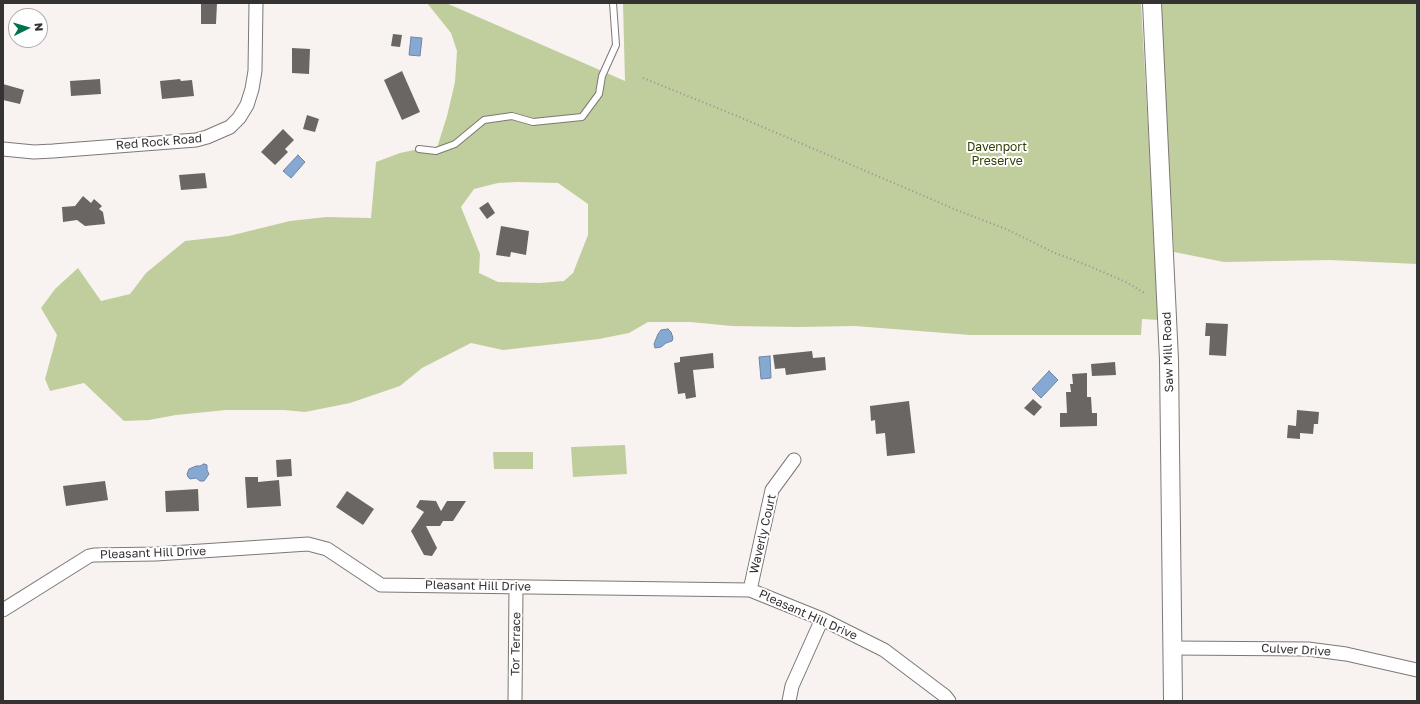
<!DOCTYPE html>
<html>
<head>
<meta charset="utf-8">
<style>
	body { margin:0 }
	#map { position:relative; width:1420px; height:704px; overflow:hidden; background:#f8f3f0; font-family:"Golos Text",sans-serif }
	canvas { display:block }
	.frame { position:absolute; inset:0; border:4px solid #343232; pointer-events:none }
	.north { position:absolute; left:8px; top:8px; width:40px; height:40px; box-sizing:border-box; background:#fff; border:1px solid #aeadad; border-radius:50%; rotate:85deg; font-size:11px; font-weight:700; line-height:16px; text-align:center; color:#343232 }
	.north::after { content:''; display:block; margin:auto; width:14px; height:18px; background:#00724c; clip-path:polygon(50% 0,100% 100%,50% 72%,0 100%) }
</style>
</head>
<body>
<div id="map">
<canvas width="1420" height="704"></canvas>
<div class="frame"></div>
<div class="north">N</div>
</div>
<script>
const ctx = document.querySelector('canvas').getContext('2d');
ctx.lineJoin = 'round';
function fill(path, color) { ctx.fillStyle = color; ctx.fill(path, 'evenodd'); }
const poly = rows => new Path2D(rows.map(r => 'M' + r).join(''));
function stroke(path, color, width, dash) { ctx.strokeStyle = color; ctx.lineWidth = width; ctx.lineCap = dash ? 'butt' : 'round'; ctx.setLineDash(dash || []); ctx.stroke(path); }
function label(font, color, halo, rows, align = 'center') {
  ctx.font = font + ' "Golos Text",sans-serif'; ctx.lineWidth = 4; ctx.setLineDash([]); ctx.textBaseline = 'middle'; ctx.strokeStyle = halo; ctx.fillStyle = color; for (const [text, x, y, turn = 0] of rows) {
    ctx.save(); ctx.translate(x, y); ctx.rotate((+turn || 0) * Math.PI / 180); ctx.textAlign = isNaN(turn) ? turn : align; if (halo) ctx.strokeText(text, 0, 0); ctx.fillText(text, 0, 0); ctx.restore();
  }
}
const green = poly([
	[427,3,446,3,625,81,623,3,1141,3,1159,320,1142,319,1141,335,970,335,855,326,798,327,732,326,690,322,648,322,629,333,599,339,503,350,471,343,422,368,400,386,350,403,305,412,284,410,226,410,176,415,149,420,124,421,84,383,50,391,45,379,57,335,41,308,55,289,78,268,101,301,130,294,146,273,185,241,229,236,290,221,326,217,371,218,376,162,400,153,419,149,436,151,447,116,455,82,457,51,451,33],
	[517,182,558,183,588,204,588,235,573,273,564,281,540,283,498,282,479,273,480,254,461,207,474,189,498,183],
	[1159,3,1417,3,1417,264,1330,260,1224,262,1174,252],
	[625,445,627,474,573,477,571,447],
	[493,452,533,452,533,469,494,469]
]);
const water = poly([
	[411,37,422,38,420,56,409,55,411,37],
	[298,155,305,162,291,178,283,171,298,155],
	[668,329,671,332,673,338,672,341,666,343,661,347,655,348,654,344,658,334,661,330,668,329],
	[770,356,771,378,761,379,759,357,770,356],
	[1049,371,1058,380,1041,398,1032,389,1049,371],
	[204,464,207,465,207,470,209,474,204,481,200,481,196,478,190,479,188,477,187,474,189,469,196,466,200,466,204,464]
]);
const building = poly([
	[201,3,217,3,216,24,201,24],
	[393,34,402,35,400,47,391,46],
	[292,48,310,49,309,74,292,73],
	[402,71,420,112,402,120,384,80],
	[100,79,101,94,71,96,70,81],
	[180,79,181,81,192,80,194,96,162,99,160,81],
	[3,84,24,90,20,104,3,100],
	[307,115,319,119,315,132,303,129],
	[283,129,294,140,285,149,288,152,275,165,261,152],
	[205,173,207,188,181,190,179,175],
	[83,196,91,203,94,199,102,206,99,209,103,212,105,224,85,226,77,220,63,222,62,207,75,206],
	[488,202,495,213,487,219,479,208],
	[501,226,529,231,526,255,511,252,510,257,496,255],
	[1206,323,1228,324,1226,356,1209,355,1210,336,1205,336],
	[812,351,813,358,825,357,826,370,786,375,785,368,775,369,773,355],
	[713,353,714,368,693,370,696,397,686,399,685,393,678,394,674,363,680,362,680,357],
	[1115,362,1116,375,1092,376,1091,364],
	[1087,373,1087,397,1091,397,1092,413,1097,413,1097,426,1060,427,1060,413,1067,413,1066,392,1071,392,1070,384,1073,384,1072,374],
	[1033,399,1042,407,1034,416,1024,408],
	[909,401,915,453,887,456,885,433,876,434,875,420,871,421,870,406],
	[1297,410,1319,412,1318,424,1314,424,1313,434,1300,433,1300,439,1287,438,1288,425,1296,426],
	[291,459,292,476,277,477,276,460],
	[245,477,258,477,258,482,279,480,281,506,247,508],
	[105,481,108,500,66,506,63,486],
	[198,489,199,511,166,512,165,491],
	[347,491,374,509,363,525,336,507],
	[420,500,436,501,441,511,447,501,466,501,453,521,443,521,440,526,426,526,437,548,432,556,424,555,411,531,424,512,416,507]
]);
const path = poly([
	[643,78,737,116,959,211,1006,229,1055,253,1089,266,1126,282,1146,294]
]);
const lane = poly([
	[419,149,436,151,455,144,484,120,512,116,533,122,582,117,599,94,602,76,616,45,613,3]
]);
const street = poly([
	[3,149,34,152,53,151,196,140,207,137,230,127,239,118,247,105,252,89,255,71,256,3],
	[750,590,772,490,794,460],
	[3,610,89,556,94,555,156,554,308,544,327,549,381,585,750,590,822,619,884,650,945,696,949,701],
	[1173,648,1308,649,1346,654,1417,670],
	[515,701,516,587],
	[789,701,792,686,822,619]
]);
const secondary = poly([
	[1152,3,1169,360,1173,701]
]);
const streetNames = [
	["Red Rock Road",159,142,-5],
	["Saw Mill Road",1168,352,-92],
	["Waverly Court",763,534,-77],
	["Pleasant Hill Drive",153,553,-2],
	["Pleasant Hill Drive",478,586,1],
	["Pleasant Hill Drive",808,615,24],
	["Tor Terrace",516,644,-89],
	["Culver Drive",1296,650,3]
];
const parkNames = [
	["Davenport",997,147],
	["Preserve",997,161]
];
fill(green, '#c0ce9d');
fill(water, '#86a9d3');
stroke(water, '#6d85a3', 1);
fill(building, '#6a6663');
stroke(lane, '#7d7876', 8);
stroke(street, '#7d7876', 15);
stroke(secondary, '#7d7876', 20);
stroke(path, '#959190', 2, [1, 3]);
stroke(lane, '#fff', 6);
stroke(street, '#fff', 13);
stroke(secondary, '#fff', 18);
label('12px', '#343232', '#fff', streetNames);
label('12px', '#323d00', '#fff', parkNames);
</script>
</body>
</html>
